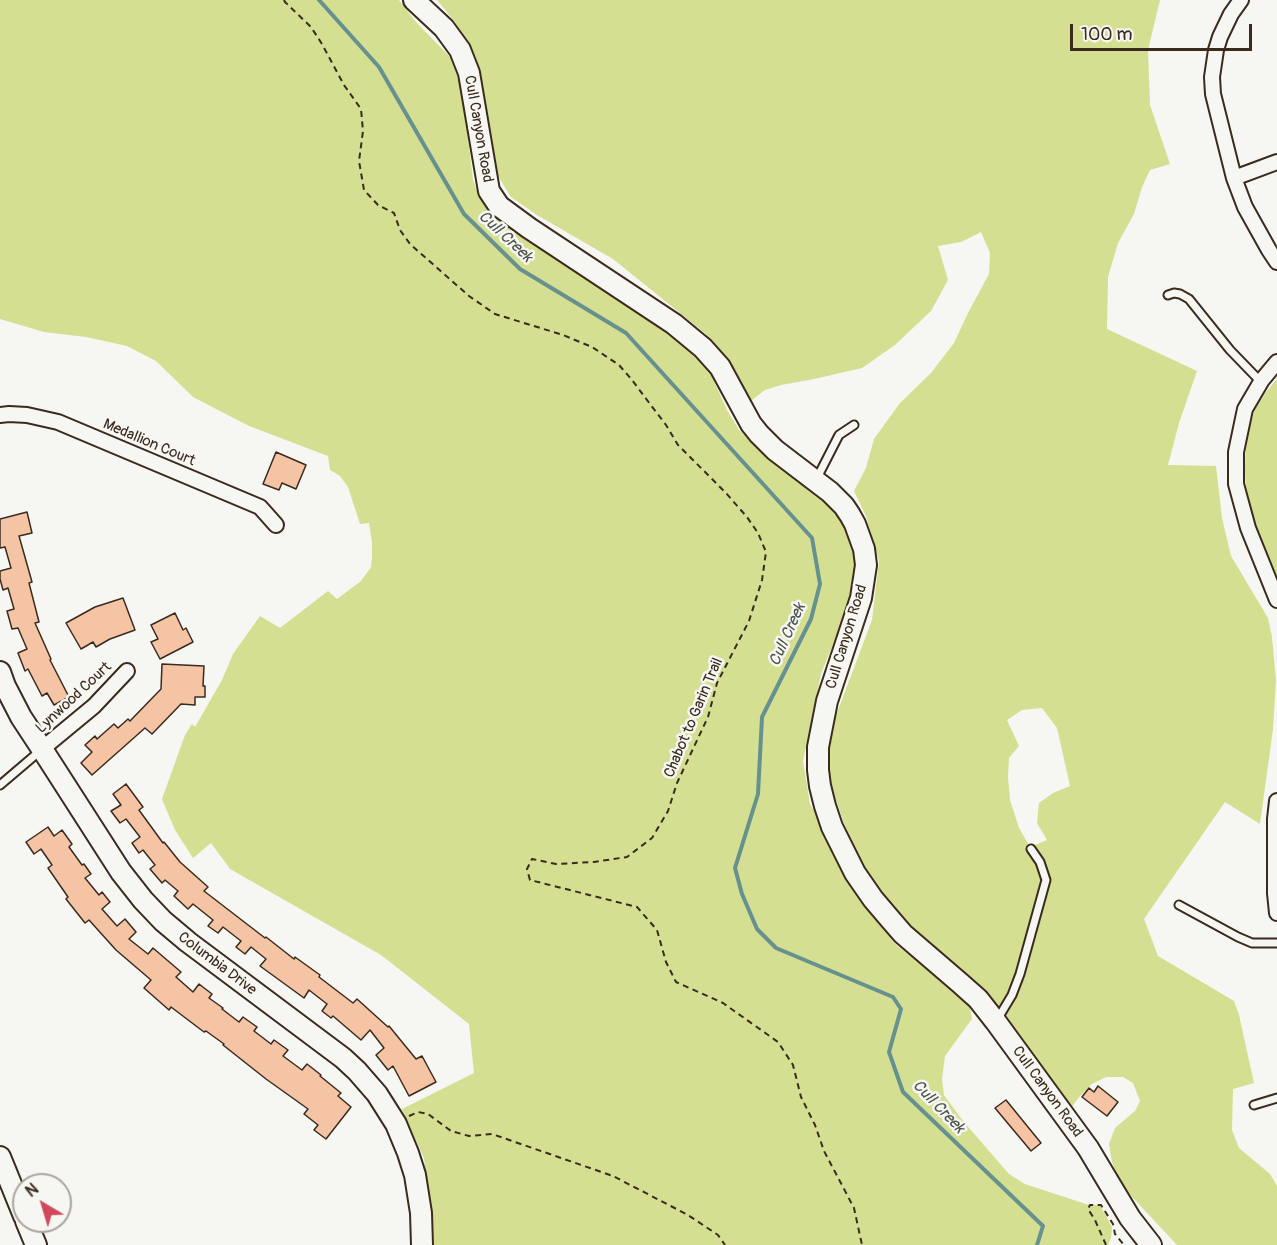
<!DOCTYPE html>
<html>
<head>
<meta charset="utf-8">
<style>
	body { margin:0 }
	#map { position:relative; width:1277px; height:1245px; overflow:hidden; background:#f6f6f2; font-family:Pangolin,sans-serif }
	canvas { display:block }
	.north { position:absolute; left:12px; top:1173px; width:60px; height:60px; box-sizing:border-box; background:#f6f6f2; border:2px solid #aba49d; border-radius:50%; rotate:322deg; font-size:16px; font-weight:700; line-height:24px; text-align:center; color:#3b2a1e }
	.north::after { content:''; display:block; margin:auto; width:21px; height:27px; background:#d1495b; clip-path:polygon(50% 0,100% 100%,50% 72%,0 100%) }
	.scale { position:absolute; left:1070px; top:24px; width:182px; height:27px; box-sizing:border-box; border:3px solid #3b2a1e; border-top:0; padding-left:8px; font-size:18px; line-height:21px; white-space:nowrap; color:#3b2a1e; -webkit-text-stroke:4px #f6f6f2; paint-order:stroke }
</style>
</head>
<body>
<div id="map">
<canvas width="1277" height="1245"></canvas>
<div class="north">N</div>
<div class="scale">100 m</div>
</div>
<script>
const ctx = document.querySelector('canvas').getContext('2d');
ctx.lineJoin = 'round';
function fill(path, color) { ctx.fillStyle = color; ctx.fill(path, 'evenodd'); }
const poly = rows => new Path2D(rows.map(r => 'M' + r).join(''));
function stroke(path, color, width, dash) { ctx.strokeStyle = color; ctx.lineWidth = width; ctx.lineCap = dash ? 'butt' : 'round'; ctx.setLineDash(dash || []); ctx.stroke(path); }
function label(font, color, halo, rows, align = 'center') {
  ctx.font = font + ' Pangolin,sans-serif'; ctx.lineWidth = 5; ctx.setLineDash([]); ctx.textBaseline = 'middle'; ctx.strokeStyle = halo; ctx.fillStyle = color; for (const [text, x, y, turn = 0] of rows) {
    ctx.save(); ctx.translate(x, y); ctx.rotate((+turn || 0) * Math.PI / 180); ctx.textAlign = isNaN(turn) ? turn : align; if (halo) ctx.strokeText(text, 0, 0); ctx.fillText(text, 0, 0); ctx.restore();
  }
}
const green = poly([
	[0,0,399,0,416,22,450,57,462,88,473,180,479,195,502,222,542,249,647,315,697,353,708,368,727,410,739,430,755,445,811,485,837,516,849,532,855,548,858,582,821,674,803,761,810,804,870,908,895,944,969,1002,972,1019,945,1056,942,1079,944,1095,963,1121,1009,1174,1025,1184,1089,1205,1100,1205,1112,1227,1111,1238,1108,1245,434,1245,424,1158,402,1109,474,1073,469,1024,381,955,230,869,211,843,193,858,175,830,162,799,185,735,192,724,195,727,222,680,233,654,260,616,280,628,328,591,337,599,361,581,371,567,372,557,372,542,369,523,360,524,348,487,340,476,330,470,328,456,249,426,193,397,156,361,127,346,86,337,44,332,0,319],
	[437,0,1160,0,1148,50,1150,105,1170,164,1150,170,1142,187,1134,214,1118,243,1108,277,1107,329,1197,371,1179,423,1168,465,1216,466,1222,518,1231,556,1268,618,1272,637,1276,680,1273,729,1260,824,1225,802,1144,919,1158,956,1234,1001,1239,1015,1254,1083,1233,1089,1232,1130,1239,1148,1270,1174,1277,1186,1277,1245,1177,1245,1121,1185,1112,1162,1109,1144,1115,1128,1135,1111,1140,1101,1133,1083,1123,1077,1106,1077,1092,1084,1080,1096,1070,1109,984,991,958,969,893,910,869,875,850,840,833,792,827,763,829,734,872,620,879,561,866,516,854,491,866,468,874,439,900,403,931,373,954,343,968,313,989,274,990,253,981,232,961,242,938,246,948,280,931,311,895,345,862,368,814,379,781,385,765,390,747,404,736,371,706,334,613,259,537,215,511,197,498,176,484,97,474,56,455,22],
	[1042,708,1057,728,1070,786,1053,793,1039,803,1037,823,1047,840,1030,847,1019,828,1010,800,1008,777,1009,758,1019,746,1007,720,1022,710],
	[1277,379,1277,588,1250,512,1246,491,1245,469,1246,437,1255,409,1266,392]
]);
const stream = poly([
	[319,0,379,67,464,214,520,269,626,333,812,538,820,584,811,619,762,717,758,794,735,868,742,894,757,929,776,948,893,997,901,1009,889,1052,903,1092,1043,1226,1037,1245]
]);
const building = poly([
	[276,452,306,465,296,489,282,483,279,490,263,484,276,452],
	[27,512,32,533,19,536,32,582,29,583,39,622,35,623,51,659,50,660,69,697,54,705,47,693,42,696,28,669,25,671,18,653,27,649,18,628,12,629,7,611,14,609,8,588,3,590,0,579,0,571,11,568,5,547,0,548,0,519,27,512],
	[123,598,135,630,110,639,96,647,93,642,81,649,66,623,95,607,123,598],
	[175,613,183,630,186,628,193,642,160,659,151,642,158,639,151,625,175,613],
	[162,664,204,666,203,686,205,686,205,697,195,697,195,705,181,704,152,734,145,728,92,775,81,763,92,752,85,745,95,736,97,739,114,724,118,728,128,719,130,721,161,689,162,664],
	[126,784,143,807,139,810,163,843,164,842,180,862,208,887,204,891,265,938,266,937,294,959,295,957,320,975,319,977,353,1003,357,999,388,1027,389,1026,416,1059,422,1056,436,1082,409,1096,393,1066,388,1070,376,1055,384,1048,370,1030,361,1040,333,1016,331,1018,322,1011,327,1004,309,990,304,998,260,966,266,959,251,947,245,954,236,947,241,941,223,927,218,933,208,926,213,920,193,904,188,909,174,896,178,891,165,880,162,883,150,869,155,865,143,850,139,853,132,843,140,837,126,819,120,823,111,811,121,805,113,794,126,784],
	[48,827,54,836,62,830,72,844,69,847,82,865,84,864,91,874,85,878,99,895,102,892,110,902,102,909,117,926,125,919,136,932,129,939,148,954,153,948,181,972,176,977,193,992,199,984,212,994,209,998,223,1008,222,1009,239,1022,243,1017,257,1027,254,1031,271,1044,274,1040,288,1050,283,1056,302,1070,307,1064,321,1075,320,1076,341,1093,338,1096,351,1107,326,1139,314,1130,318,1125,304,1114,308,1109,266,1079,223,1045,224,1044,206,1031,204,1032,171,1007,169,1010,144,988,151,980,116,950,89,920,85,923,66,899,68,897,48,868,52,865,41,849,34,854,26,842,48,827],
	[1098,1086,1118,1102,1107,1116,1082,1097,1089,1088,1094,1092,1098,1086],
	[1006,1100,1041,1143,1031,1151,995,1108,1006,1100]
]);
const path = poly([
	[284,0,285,2,311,27,322,44,344,85,361,109,363,131,359,161,364,190,378,205,394,213,400,230,410,244,469,296,495,314,563,335,592,347,619,365,632,380,650,404,666,425,678,445,725,492,747,517,758,533,766,552,762,580,749,621,717,683,708,717,677,783,668,811,652,838,627,857,594,862,556,864,532,859,527,869,530,880,637,907,657,930,666,962,676,982,723,1003,778,1042,793,1065,801,1097,815,1125,824,1151,854,1208,862,1245],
	[409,1116,418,1112,428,1114,451,1131,469,1136,492,1134,613,1176,688,1215,718,1235,725,1245],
	[1106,1245,1095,1220,1088,1209,1090,1205,1101,1205,1113,1224,1115,1234,1124,1245]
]);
const lane = poly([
	[1168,295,1174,293,1180,294,1189,299,1230,350,1261,382],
	[817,478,839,435,854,425],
	[0,785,40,751],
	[1179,905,1238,937,1252,943,1277,943],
	[997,1020,1012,995,1020,974,1046,880,1040,862,1031,849],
	[1254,1105,1277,1098]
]);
const street = poly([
	[1241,0,1231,14,1220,37,1216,50,1212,77,1213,94,1234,178,1245,207,1269,250,1277,262],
	[1234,178,1277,162],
	[1277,362,1262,380,1245,409,1236,452,1236,484,1248,528,1277,600],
	[0,415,9,414,27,415,58,422,260,507,276,525],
	[42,749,94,706,127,671],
	[1277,801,1275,819,1275,893,1277,913]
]);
const secondary = poly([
	[414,0,444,28,460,50,469,73,489,191,499,206,529,228,674,324,703,348,720,367,751,424,759,434,775,450,830,492,844,506,850,515,855,524,864,549,866,565,861,598,827,701,818,747,818,770,820,786,825,806,832,827,855,873,873,899,890,919,903,934,960,983,978,999,996,1022,1088,1148,1130,1218,1151,1245],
	[0,672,5,686,21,717,42,749,121,872,143,900,163,921,188,942,343,1058,357,1071,377,1094,396,1124,408,1153,415,1175,421,1213,422,1245],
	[0,1157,24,1216],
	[26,1221,36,1245]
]);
const streetNames = [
	["Cull Canyon Road",478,129,80],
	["Medallion Court",149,443,23],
	["Cull Canyon Road",847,637,-73],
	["Lynwood Court",74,698,-43],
	["Chabot to Garin Trail",694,718,-67],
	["Columbia Drive",217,964,37],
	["Cull Canyon Road",1047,1092,54]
];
const waterNames = [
	["Cull Creek",505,237,43],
	["Cull Creek",788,635,-66],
	["Cull Creek",938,1107,46]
];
fill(green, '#d4df92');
stroke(stream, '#67918f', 4);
fill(building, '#f5c4a5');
stroke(building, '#3b2a1e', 1.5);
stroke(lane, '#3b2a1e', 11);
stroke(street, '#3b2a1e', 18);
stroke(secondary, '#3b2a1e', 24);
stroke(path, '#3b2a1e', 2, [6, 4.5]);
stroke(lane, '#f6f6f2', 7);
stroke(street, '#f6f6f2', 14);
stroke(secondary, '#f6f6f2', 20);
label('15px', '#3b2a1e', '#f6f6f2', streetNames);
label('italic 16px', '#4d554d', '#f6f6f2', waterNames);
</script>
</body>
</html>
